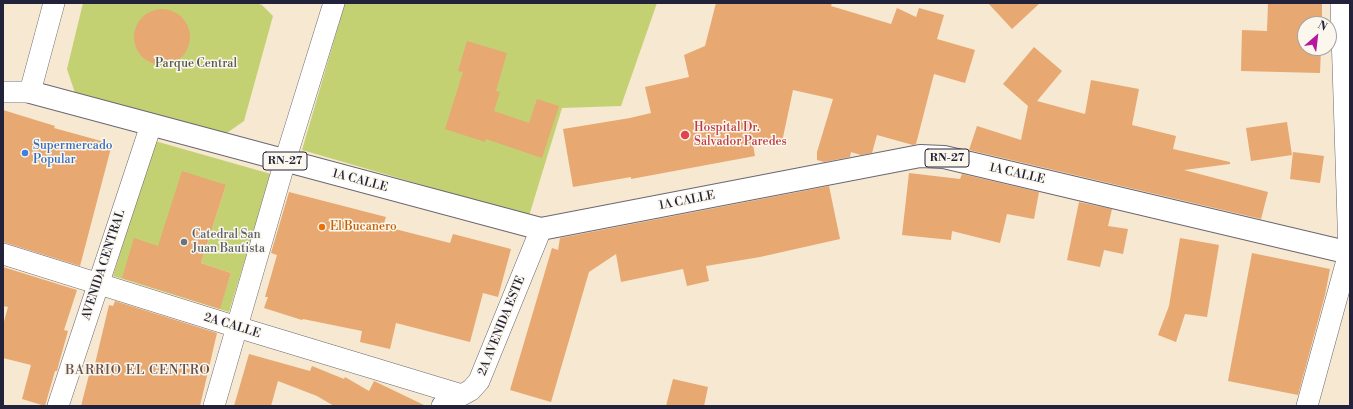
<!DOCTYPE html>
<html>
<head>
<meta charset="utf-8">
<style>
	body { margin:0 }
	#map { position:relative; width:1353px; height:409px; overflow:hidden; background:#f6e8d1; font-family:"Libre Bodoni",serif }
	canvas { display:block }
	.frame { position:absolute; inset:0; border:4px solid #22223b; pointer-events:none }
	.north { position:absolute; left:1297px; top:16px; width:40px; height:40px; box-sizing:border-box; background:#fbf7ec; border:1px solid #a4a2a5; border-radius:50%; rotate:28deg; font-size:11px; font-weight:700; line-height:16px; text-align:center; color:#22223b }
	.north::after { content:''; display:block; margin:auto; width:14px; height:18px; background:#b5179e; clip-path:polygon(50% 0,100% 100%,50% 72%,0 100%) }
</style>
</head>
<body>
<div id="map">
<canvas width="1353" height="409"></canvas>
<div class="frame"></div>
<div class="north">N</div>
</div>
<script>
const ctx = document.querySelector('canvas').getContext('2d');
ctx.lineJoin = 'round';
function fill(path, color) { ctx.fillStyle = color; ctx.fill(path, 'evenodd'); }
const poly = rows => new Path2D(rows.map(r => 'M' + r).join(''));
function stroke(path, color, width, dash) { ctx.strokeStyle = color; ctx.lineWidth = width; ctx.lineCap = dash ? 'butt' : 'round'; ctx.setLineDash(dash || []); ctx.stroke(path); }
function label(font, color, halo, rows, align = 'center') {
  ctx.font = font + ' "Libre Bodoni",serif'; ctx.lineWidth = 3; ctx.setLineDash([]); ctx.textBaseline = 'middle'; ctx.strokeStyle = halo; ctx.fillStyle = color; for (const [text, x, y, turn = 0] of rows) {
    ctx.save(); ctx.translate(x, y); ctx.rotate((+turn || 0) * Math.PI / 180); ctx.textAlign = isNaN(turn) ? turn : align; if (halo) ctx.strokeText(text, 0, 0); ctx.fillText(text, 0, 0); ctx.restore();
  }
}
const green = poly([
	[83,3,256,3,262,5,273,16,244,121,224,135,75,93,67,69],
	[345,3,657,3,621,106,562,108,529,216,302,150],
	[155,141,271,174,229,312,113,276],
	[226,185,201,263,231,273,220,307,158,246]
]);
const building = poly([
	[716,3,832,3,831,6,891,24,897,8,916,17,919,8,944,15,937,39,975,50,965,83,934,74,916,144,913,145,877,135,872,153,861,155,851,152,850,157,824,162,817,160,817,152,833,99,793,90,782,142,753,145,755,156,631,179,631,177,573,187,563,129,630,118,651,113,645,87,689,77,684,55,705,46],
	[988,3,1040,3,1012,29],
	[1268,3,1322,3,1322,24,1305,24,1305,48,1321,48,1320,73,1241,71,1242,30,1267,31],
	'134 37a28 28 0 1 1 56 0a28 28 0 1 1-56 0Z',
	[467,41,507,53,496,91,500,92,494,111,529,123,537,99,559,106,542,158,486,139,485,142,445,129,463,72,458,71],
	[1034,47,1062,71,1037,101,1085,114,1091,80,1139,89,1132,125,1176,136,1173,149,1230,162,1230,164,1184,170,1268,192,1261,219,969,150,977,126,1021,140,1028,106,1003,84],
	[3,110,55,126,54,128,112,144,80,266,3,242],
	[1287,122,1292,155,1251,161,1246,128],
	[1293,152,1324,156,1320,183,1290,179],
	[182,171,226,185,201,263,231,273,220,309,122,278,134,238,158,246],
	[909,173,960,179,962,174,1039,192,1034,219,1007,214,1000,243,952,231,951,240,902,235],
	[829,186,840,239,760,257,706,266,709,281,687,286,683,269,621,282,616,254,589,272,551,402,510,390,552,248,558,250,560,238],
	[289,192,386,217,383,226,450,243,453,234,511,249,498,297,483,293,470,342,396,323,390,349,360,342,362,331,303,319,302,320,264,308,268,297,265,297,277,255,271,253],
	[1079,202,1112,209,1108,226,1128,229,1123,254,1104,250,1100,267,1067,260],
	[1180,238,1219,245,1207,317,1185,314,1176,342,1158,335,1169,306],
	[1252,253,1330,269,1325,295,1298,395,1228,381],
	[3,267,77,290,64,330,68,331,59,363,57,371,55,371,45,406,22,399,31,365,3,358,3,325,8,307,3,306],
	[115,301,217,333,200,406,81,406,91,367,94,368,109,305,113,306],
	[249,354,310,371,312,366,344,379,345,377,369,391,374,381,426,406,334,406,317,396,278,381,271,406,234,406],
	[673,379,708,387,704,406,666,406]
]);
const minor = poly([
	[3,92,30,92,54,3],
	[3,254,237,327,462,395],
	[58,406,151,125],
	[214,406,285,161,334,3],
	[442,406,471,390,479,381,541,229],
	[1307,406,1349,253,1341,3]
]);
const major = poly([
	[30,92,541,229,920,156,944,157,1350,253]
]);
const markers = [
	[685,135,5,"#e0444e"],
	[25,153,4,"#3f7fe0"],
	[322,227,4,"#e8710a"],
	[184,242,4,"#6b7280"]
];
const shields = [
	[947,158,44],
	[285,161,44]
];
const shieldNames = [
	["RN-27",947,158],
	["RN-27",285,161]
];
const parkNames = [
	["Parque Central",196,64]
];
const healthNames = [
	["Hospital Dr.",694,128],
	["Salvador Paredes",694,142]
];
const shopNames = [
	["Supermercado",33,146],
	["Popular",33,160]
];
const streetNames = [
	["1A CALLE",1017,174,13],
	["1A CALLE",360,181,15],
	["1A CALLE",687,201,-11],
	["AVENIDA CENTRAL",104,265,-72],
	["2A CALLE",232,326,17],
	["2A AVENIDA ESTE",502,326,-68]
];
const foodNames = [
	["El Bucanero",330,227]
];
const worshipNames = [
	["Catedral San",192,235],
	["Juan Bautista",192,249]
];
const neighbourhoodNames = [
	["BARRIO EL CENTRO",138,371]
];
fill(green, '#c4d173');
fill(building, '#e7a871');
stroke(minor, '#6c6770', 22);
stroke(major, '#6c6770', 24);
stroke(minor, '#fff', 21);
stroke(major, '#fff', 22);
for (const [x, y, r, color] of markers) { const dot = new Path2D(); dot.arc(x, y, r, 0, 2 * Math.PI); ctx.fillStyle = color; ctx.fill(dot); stroke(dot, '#fbf7ec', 1.5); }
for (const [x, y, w] of shields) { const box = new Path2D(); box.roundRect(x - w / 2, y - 9, w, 18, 3); ctx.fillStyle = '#fbf7ec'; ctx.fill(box); stroke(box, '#22223b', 1); }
label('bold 11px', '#22223b', null, shieldNames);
label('12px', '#53574c', '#fbf7ec', parkNames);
label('12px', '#be3a42', '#fbf7ec', healthNames, 'left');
label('12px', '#366cbe', '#fbf7ec', shopNames, 'left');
label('12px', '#22223b', '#fbf7ec', streetNames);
label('12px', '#c56008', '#fbf7ec', foodNames, 'left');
label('12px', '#5b616d', '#fbf7ec', worshipNames, 'left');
ctx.letterSpacing = '1px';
label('13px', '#67514e', '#fbf7ec', neighbourhoodNames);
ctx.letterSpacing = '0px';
</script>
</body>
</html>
